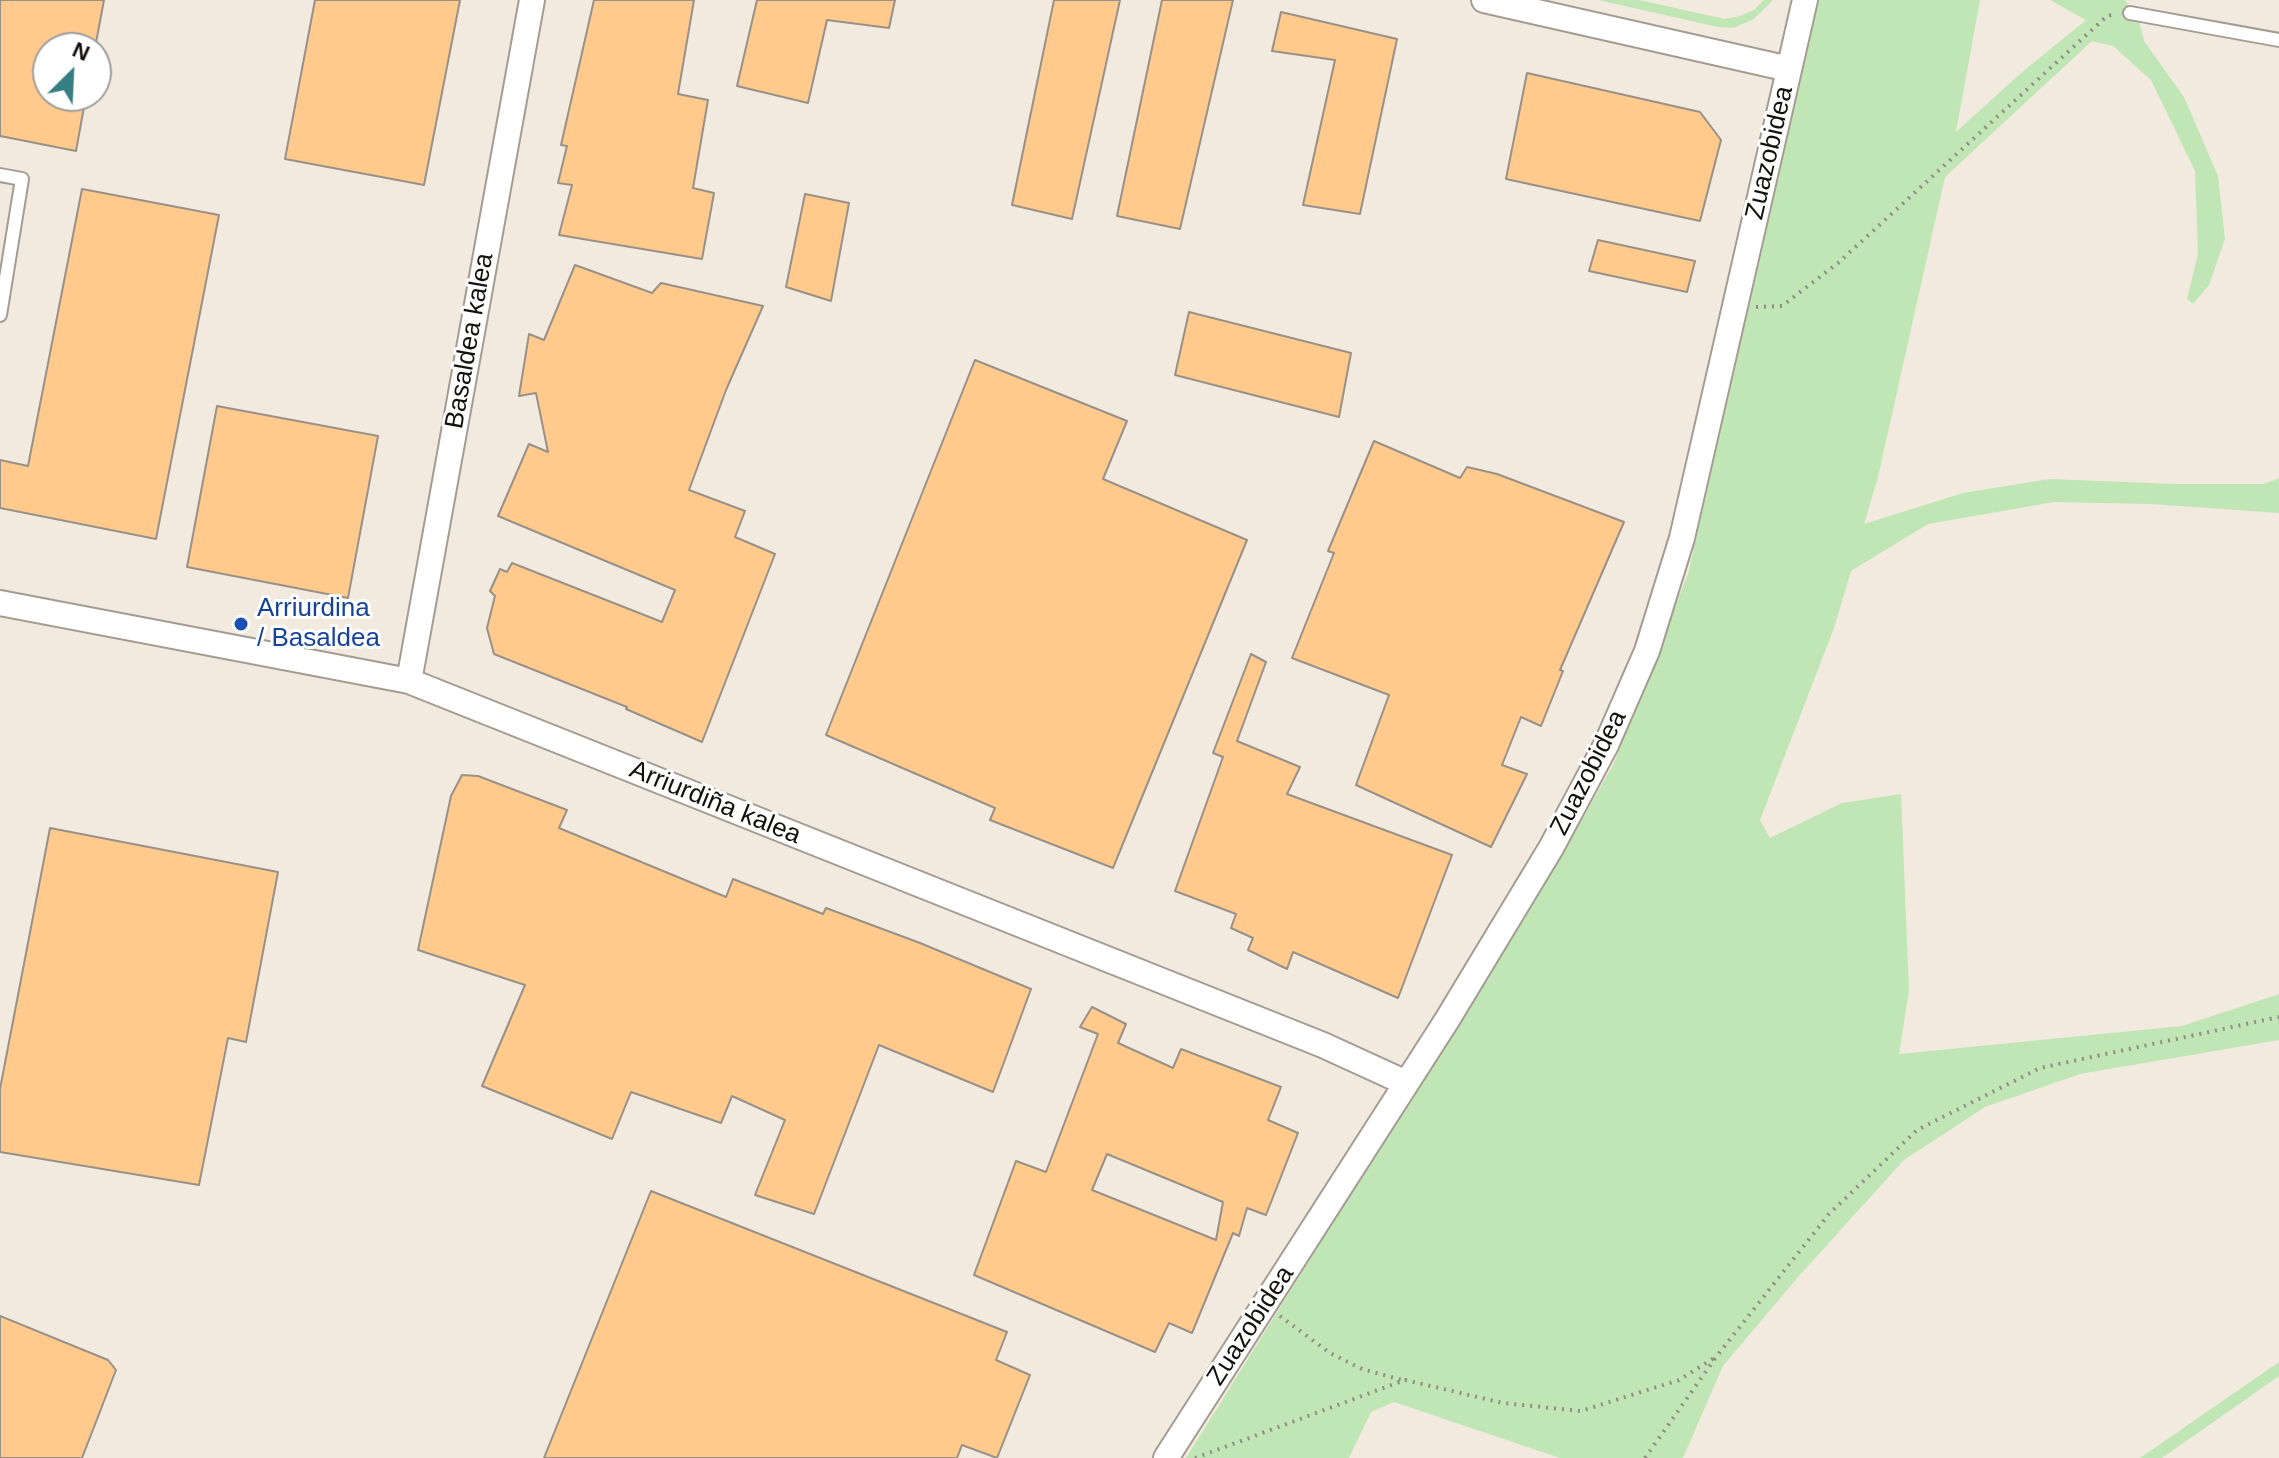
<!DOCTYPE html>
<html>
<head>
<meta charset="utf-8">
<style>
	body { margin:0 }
	#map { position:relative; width:2279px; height:1458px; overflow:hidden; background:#f2eadf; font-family:Helvetica,sans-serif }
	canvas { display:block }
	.north { position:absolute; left:32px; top:32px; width:80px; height:80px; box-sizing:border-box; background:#fff; border:2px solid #a19f9e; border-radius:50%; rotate:24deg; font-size:22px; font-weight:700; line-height:32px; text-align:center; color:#13100d }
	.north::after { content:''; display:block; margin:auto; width:28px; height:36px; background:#377f82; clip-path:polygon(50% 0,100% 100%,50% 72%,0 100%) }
</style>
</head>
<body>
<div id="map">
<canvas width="2279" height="1458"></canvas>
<div class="north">N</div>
</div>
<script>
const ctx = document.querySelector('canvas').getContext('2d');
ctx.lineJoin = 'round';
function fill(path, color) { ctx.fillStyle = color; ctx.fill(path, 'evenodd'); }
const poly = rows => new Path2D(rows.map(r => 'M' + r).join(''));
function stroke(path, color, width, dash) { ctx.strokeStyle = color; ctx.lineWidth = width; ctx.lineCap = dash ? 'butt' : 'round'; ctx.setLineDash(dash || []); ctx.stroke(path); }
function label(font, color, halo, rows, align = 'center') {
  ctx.font = font + ' Helvetica,sans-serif'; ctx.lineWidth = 6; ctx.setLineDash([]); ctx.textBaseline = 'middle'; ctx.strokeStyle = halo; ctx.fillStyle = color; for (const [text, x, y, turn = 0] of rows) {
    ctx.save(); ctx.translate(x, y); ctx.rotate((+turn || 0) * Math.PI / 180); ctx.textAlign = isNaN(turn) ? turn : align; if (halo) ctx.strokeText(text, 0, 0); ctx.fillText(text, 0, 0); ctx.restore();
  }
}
const green = poly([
	[1598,0,1639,0,1725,19,1740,16,1754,10,1764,0,1773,0,1754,19,1733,28,1718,27],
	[1819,0,1980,0,1956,132,2021,73,2086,20,2050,0,2125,0,2139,21,2144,41,2184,97,2218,176,2225,239,2209,285,2193,304,2187,299,2198,253,2195,171,2151,80,2113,46,2092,41,1945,177,1878,477,1864,524,1963,493,2050,479,2176,484,2264,484,2279,478,2279,513,2151,504,2054,502,1928,524,1851,571,1834,628,1760,820,1770,838,1842,803,1901,794,1909,991,1899,1054,2182,1026,2279,994,2279,1040,2080,1074,1985,1107,1904,1160,1798,1277,1723,1366,1683,1458,1560,1458,1394,1402,1371,1412,1349,1458,1186,1458,1555,867,1614,763,1688,574],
	[2279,1362,2279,1376,2162,1458,2140,1458]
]);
const building = poly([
	[0,0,104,0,95,48,48,48,48,96,86,96,76,151,0,136,0,0],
	[315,0,460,0,424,185,285,159,315,0],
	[594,0,694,0,678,94,708,100,693,188,714,193,702,259,559,235,572,185,558,183,567,146,561,145,594,0],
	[757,0,895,0,889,28,827,20,808,103,737,86,757,0],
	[1054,0,1120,0,1072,219,1012,205,1054,0],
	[1162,0,1233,0,1180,229,1117,216,1162,0],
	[1281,12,1397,39,1360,214,1303,205,1335,60,1272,51,1281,12],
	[1527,73,1700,112,1721,140,1700,221,1506,179,1527,73],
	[82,189,219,215,156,539,0,508,0,460,28,466,82,189],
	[805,194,849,203,831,301,786,287,805,194],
	[1598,240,1695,261,1687,292,1589,271,1598,240],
	[575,265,652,293,661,283,763,306,726,390,689,490,745,511,735,537,775,554,702,742,626,709,627,707,494,654,487,628,495,596,490,591,500,569,507,572,512,563,662,622,675,590,498,516,529,444,548,452,536,393,519,396,529,334,544,340,575,265],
	[1189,312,1351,353,1339,417,1175,375,1189,312],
	[975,360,1127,421,1103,479,1247,540,1113,868,990,820,995,808,826,735,975,360],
	[217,406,378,436,348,598,187,567,217,406],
	[1374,441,1460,478,1467,467,1497,474,1624,522,1560,670,1563,671,1541,726,1521,717,1502,765,1527,774,1491,847,1356,785,1389,695,1292,658,1334,553,1328,551,1374,441],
	[1251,654,1266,662,1237,741,1300,767,1287,794,1452,855,1398,998,1293,952,1287,969,1248,950,1253,938,1231,928,1236,914,1175,891,1223,757,1213,753,1251,654],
	[462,775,478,776,567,810,559,828,726,897,733,879,823,914,826,908,920,943,1031,989,993,1092,879,1045,814,1214,755,1195,785,1120,732,1096,721,1123,631,1092,612,1139,482,1086,525,985,418,950,451,796,462,775],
	[50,828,278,872,246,1042,228,1038,199,1185,0,1152,0,1089,50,828],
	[1092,1007,1126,1024,1118,1043,1173,1068,1181,1049,1281,1087,1268,1120,1298,1133,1266,1215,1247,1208,1239,1236,1233,1233,1192,1333,1169,1323,1155,1352,974,1275,1016,1161,1046,1172,1098,1034,1080,1027,1092,1007],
	[1107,1154,1223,1202,1216,1240,1092,1190,1107,1154],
	[651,1191,1007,1332,996,1360,1030,1375,997,1458,962,1445,957,1458,544,1458,651,1191],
	[0,1316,108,1360,116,1370,82,1458,0,1458,0,1316]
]);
const path = poly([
	[1756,307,1782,306,1838,263,2107,16,2116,14],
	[1280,1316,1330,1353,1362,1369,1402,1380],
	[1195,1458,1405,1380,1503,1403,1581,1411,1679,1380,1714,1358],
	[1645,1458,1716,1357,1829,1214,1917,1130,2040,1068,2279,1017]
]);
const service = poly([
	[2130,13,2279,40],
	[0,175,22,179,0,315]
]);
const minor = poly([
	[1484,0,1789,69],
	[0,603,409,681,1323,1045,1406,1083],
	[409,681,532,0],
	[1166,1458,1447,1020,1551,848,1606,745,1647,651,1682,538,1805,0]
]);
const markers = [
	[241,624,8,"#1a4fb4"]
];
const streetNames = [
	["Zuazobidea",1770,153,-77],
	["Basaldea kalea",470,341,-80],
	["Zuazobidea",1589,773,-63],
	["Arriurdiña kalea",715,803,22],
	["Zuazobidea",1251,1326,-57]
];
const transitNames = [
	["Arriurdina",257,609],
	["/ Basaldea",257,639]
];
fill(green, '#c1e6b5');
fill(building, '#ffca8b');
stroke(building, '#999188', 2);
stroke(service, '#a49c92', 16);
stroke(minor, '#a49c92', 28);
stroke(path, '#928c85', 4, [2, 6]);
stroke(service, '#fff', 12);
stroke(minor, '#fff', 24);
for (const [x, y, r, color] of markers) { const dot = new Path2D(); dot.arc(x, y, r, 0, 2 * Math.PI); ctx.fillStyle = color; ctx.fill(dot); stroke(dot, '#fff', 3); }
label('26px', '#13100d', '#fff', streetNames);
label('26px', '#164399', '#fff', transitNames, 'left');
</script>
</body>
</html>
